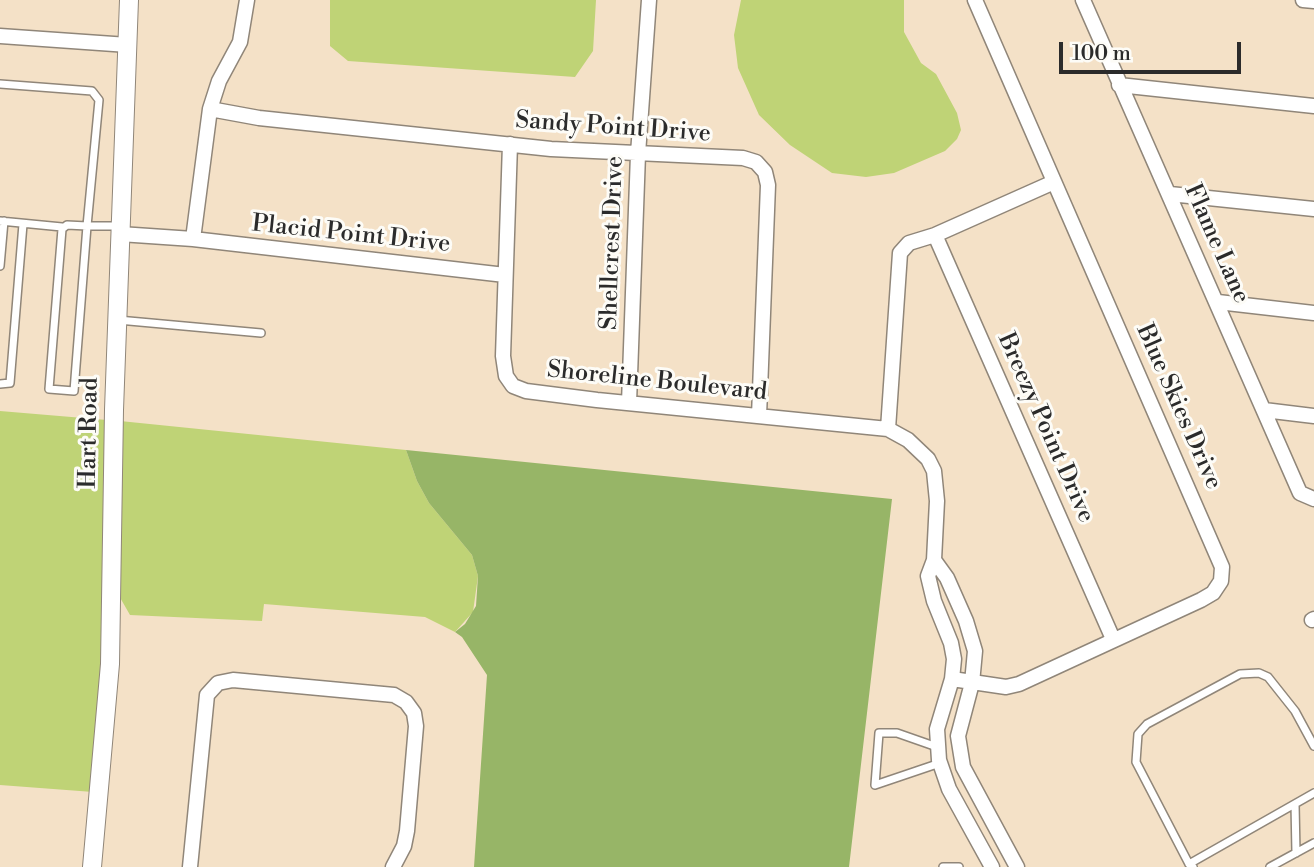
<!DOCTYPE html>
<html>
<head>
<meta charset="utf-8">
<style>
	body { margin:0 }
	#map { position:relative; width:1314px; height:867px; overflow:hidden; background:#f4e1c7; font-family:"Libre Bodoni",serif }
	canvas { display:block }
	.scale { position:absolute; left:1059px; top:42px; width:182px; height:32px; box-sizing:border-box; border:4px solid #2b2b2b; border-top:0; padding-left:9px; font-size:21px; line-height:24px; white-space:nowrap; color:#2b2b2b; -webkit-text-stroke:5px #fdfcf7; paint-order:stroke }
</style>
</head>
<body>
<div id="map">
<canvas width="1314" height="867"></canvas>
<div class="scale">100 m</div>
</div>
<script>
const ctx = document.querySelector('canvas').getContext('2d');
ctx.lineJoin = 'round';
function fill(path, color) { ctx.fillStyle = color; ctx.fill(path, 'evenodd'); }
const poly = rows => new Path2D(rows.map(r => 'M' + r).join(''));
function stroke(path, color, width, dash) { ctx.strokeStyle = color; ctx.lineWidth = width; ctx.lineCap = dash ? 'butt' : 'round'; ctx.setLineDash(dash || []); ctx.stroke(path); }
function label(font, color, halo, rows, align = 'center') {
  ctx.font = font + ' "Libre Bodoni",serif'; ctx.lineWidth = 6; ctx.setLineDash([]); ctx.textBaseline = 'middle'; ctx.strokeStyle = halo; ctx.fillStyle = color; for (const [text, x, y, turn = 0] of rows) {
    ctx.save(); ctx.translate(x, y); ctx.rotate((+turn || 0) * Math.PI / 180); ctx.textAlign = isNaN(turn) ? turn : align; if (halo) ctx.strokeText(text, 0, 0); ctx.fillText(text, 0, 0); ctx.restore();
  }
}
const green = poly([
	[330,0,596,0,593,51,575,77,348,61,330,46],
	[741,0,904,0,904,32,921,63,936,74,957,113,961,130,957,139,945,151,894,173,866,177,832,173,790,145,759,115,738,68,734,35],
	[0,411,107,420,104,664,93,792,0,785],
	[120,421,406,450,417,481,429,503,472,555,478,576,473,612,455,632,425,617,264,604,262,621,130,615,118,594]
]);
const forest = poly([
	[406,450,892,499,849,867,474,867,487,675,462,637,455,632,465,624,476,606,478,576,472,555,429,503,417,481]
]);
const service = poly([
	[0,84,92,91,99,100,87,226,67,225,62,229,49,389,74,391,87,226,120,226],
	[0,221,62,227],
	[0,266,4,221],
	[118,320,261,333],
	[0,384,10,383,23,224],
	[937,747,897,733,879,733,875,785,940,763],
	[1295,804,1296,853],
	[1189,864,1136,762,1138,734,1147,724,1240,674,1259,673,1268,677,1295,711,1314,746],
	[943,867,959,867],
	[1193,867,1189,864,1314,793],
	[1270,867,1314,843]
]);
const minor = poly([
	[1083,0,1300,493,1314,499],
	[1303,0,1314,1],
	[0,36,128,45],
	[1119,85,1314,106],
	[210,109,259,118,551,149,743,158,756,162,765,172,768,185,759,416],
	[510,144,503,356,506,376,513,386,526,391,597,400,888,429,908,440,928,459,934,471,937,501,934,560,928,576,934,601,951,643,954,659,952,679,937,729,939,760,949,789,992,867],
	[1170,194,1314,209],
	[120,234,193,239,505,275],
	[935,235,1113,639],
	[193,239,210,109,219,81,240,42,247,0],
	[1218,302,1314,313],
	[629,403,638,154,649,0],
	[1264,410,1314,416],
	[888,429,900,253,909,243,935,235,1054,182],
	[934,560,947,578,966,621,975,651,972,683,958,736,963,767,1017,867],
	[1312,620,1314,619],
	[952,679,1006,687,1019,684,1201,600,1213,593,1221,581,1222,567,975,0],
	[190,867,207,695,218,683,233,680,394,695,406,702,414,713,416,726,407,831,404,846,393,867]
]);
const tertiary = poly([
	[92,867,110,664,114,410,129,0]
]);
const streetNames = [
	["Sandy Point Drive",613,128,4],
	["Placid Point Drive",351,235,6],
	["Shellcrest Drive",613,243,-88],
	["Flame Lane",1216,244,66],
	["Shoreline Boulevard",657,382,6],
	["Blue Skies Drive",1178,407,66],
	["Breezy Point Drive",1045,428,66],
	["Hart Road",90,433,-89]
];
fill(green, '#bfd376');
fill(forest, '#97b567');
stroke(service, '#908679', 10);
stroke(minor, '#908679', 17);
stroke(tertiary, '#908679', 20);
stroke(service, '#fff', 7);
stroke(minor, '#fff', 14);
stroke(tertiary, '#fff', 18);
label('24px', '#2b2b2b', '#fdfcf7', streetNames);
</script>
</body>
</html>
